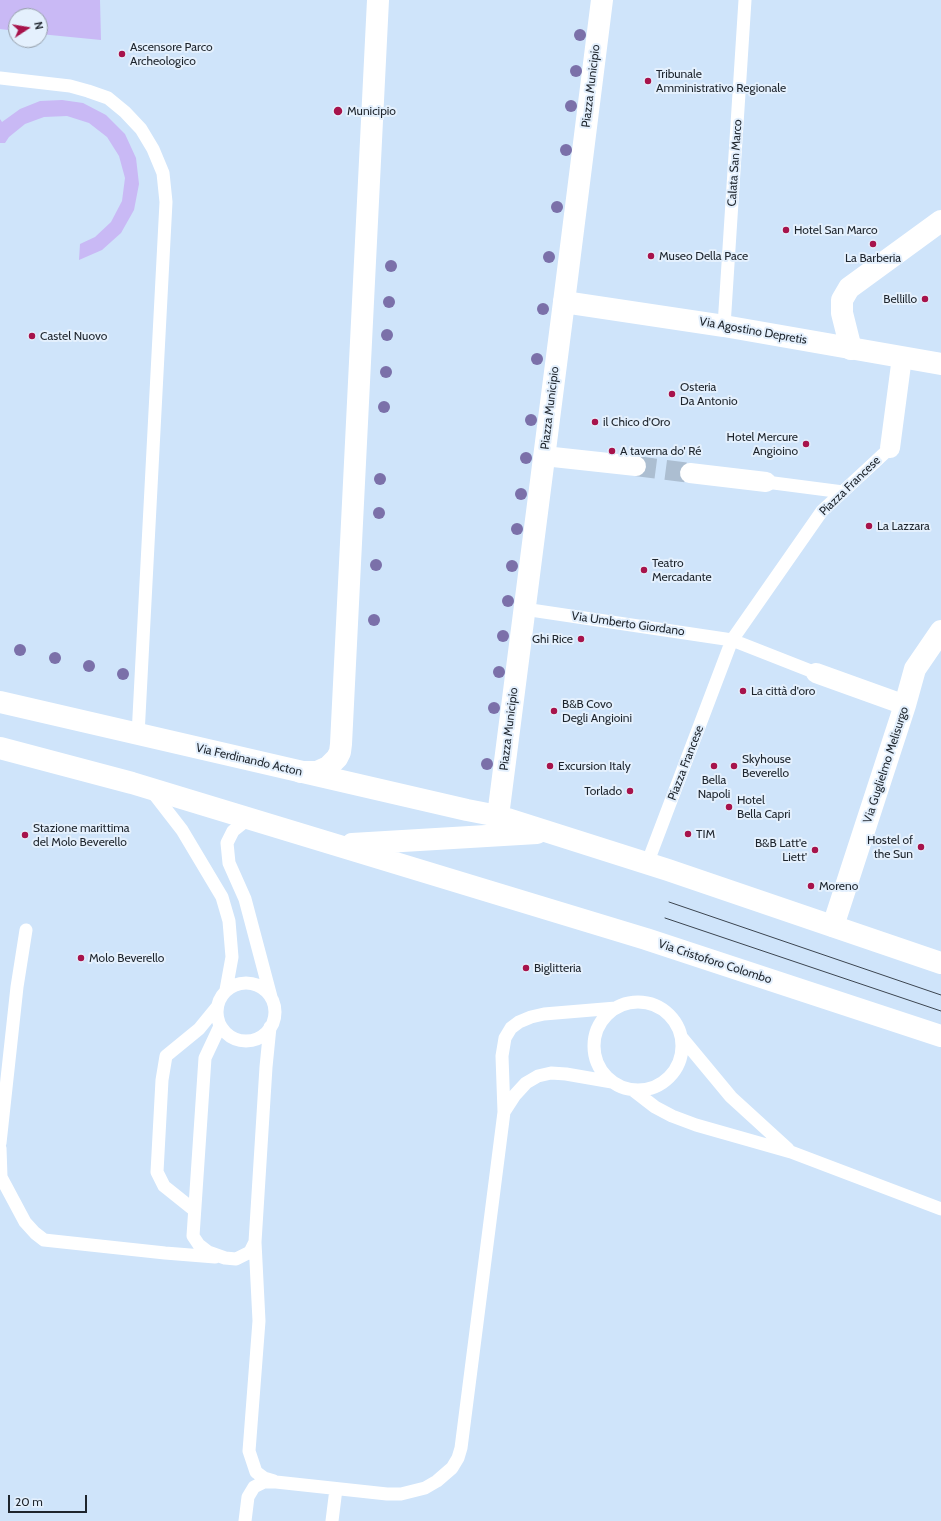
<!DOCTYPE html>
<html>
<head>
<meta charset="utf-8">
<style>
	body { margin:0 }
	#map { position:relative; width:941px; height:1521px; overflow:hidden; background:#cfe4fa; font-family:Cabin,sans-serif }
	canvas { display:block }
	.north { position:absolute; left:8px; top:8px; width:40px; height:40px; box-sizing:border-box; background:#e4f0fd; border:1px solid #959faa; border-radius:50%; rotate:78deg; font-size:11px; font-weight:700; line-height:16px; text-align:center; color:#1e252d }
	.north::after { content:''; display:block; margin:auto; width:14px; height:18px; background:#a7134b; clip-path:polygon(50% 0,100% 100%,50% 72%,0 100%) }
	.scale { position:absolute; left:8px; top:1495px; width:79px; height:18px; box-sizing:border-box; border:2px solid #1e252d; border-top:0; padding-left:5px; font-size:12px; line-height:14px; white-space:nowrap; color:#1e252d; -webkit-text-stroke:3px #e4f0fd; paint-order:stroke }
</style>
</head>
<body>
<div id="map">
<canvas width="941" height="1521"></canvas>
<div class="north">N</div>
<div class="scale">20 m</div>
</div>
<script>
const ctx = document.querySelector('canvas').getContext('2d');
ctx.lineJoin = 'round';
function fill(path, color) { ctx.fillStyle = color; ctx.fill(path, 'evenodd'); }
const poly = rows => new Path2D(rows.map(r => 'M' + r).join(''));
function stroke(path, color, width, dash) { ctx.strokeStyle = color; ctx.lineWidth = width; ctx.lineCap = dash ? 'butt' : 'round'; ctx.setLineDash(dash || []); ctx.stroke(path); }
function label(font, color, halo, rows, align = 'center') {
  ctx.font = font + ' Cabin,sans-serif'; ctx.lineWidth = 4; ctx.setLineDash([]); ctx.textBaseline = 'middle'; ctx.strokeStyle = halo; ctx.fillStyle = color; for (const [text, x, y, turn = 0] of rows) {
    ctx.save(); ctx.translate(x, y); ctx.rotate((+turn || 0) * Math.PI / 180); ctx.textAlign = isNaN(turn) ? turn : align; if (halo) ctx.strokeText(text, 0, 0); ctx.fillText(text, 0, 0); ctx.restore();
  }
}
const green = poly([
	[0,0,100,0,101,40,40,34,40,16,16,16,16,31,0,29],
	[62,100,83,103,106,115,125,134,136,158,139,184,134,210,121,233,102,250,79,260,80,244,95,237,111,222,122,201,125,178,119,156,107,137,89,123,67,116,44,117,25,124,9,137,5,143,0,143,0,119,2,122,20,109,40,101]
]);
const pedestrianTunnel = poly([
	[636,466,690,473]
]);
const service = poly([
	[0,78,70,86,88,91,108,98,125,112,141,129,153,149,163,173,166,202,138,735],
	[724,326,745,0],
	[766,482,843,492],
	[524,609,732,640,816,673],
	[151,790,182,830,222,897,229,921,232,957,226,990],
	[248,819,233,831,227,843,229,863,245,899,271,997],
	[647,864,732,640,822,511,890,448],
	'217 1012a29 29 0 1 1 58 0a29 29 0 1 1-58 0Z',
	'594 1046a44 44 0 1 1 88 0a44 44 0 1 1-88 0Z',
	[220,1026,205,1058,193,1236,199,1245,208,1252,225,1258,236,1259,250,1252,255,1242,266,1067,270,1027],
	[682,1038,731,1097,788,1149],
	[633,1090,655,1107,672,1116,696,1125,791,1152,941,1209],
	[504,1112,515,1095,526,1083,538,1076,551,1073,566,1074,612,1082],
	[0,1143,17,987,26,930],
	[0,1148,1,1177,25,1222,35,1233,44,1240,165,1253,215,1257],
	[194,1210,164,1186,157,1172,162,1080,166,1056,199,1029,217,1007],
	[255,1242,259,1321,249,1451,256,1472,264,1478,274,1481],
	[245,1521,248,1497,254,1487,264,1482,276,1482,387,1494,401,1494,425,1488,437,1481,452,1468,458,1458,461,1448,504,1112,502,1056,505,1038,511,1028,519,1022,531,1017,544,1014,616,1008],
	[332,1521,336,1489]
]);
const pedestrian = poly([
	[890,448,902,357],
	[544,456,636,466],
	[690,473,766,482],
	[816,673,905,705]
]);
const minor = poly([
	[851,349,842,313,842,300,849,288,941,221],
	[301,772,317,772,328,767,337,758,340,752,341,744,378,0],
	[833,926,905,705,915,669,941,631]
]);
const secondary = poly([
	[564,302,602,0]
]);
const primary = poly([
	[0,702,467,810,498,816,668,870,941,963],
	[0,748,132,783,646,939,941,1036],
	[498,816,564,302,724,326,941,364],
	[352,844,537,833]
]);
const tram = poly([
	[669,902,941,995],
	[665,918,941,1011]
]);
const trees = [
	[580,35],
	[576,71],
	[571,106],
	[566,150],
	[557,207],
	[549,257],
	[391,266],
	[389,302],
	[543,309],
	[387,335],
	[537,359],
	[386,372],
	[384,407],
	[531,420],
	[526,458],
	[380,479],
	[521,494],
	[379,513],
	[517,529],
	[376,565],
	[512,566],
	[508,601],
	[374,620],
	[503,636],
	[20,650],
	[55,658],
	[89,666],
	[499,672],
	[123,674],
	[494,708],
	[487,764]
];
const markers = [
	[122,54,4,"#a7134b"],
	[648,81,4,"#a7134b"],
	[338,111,5,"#a7134b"],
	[786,230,4,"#a7134b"],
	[873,244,4,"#a7134b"],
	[651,256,4,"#a7134b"],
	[925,299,4,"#a7134b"],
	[32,336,4,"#a7134b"],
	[672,394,4,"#a7134b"],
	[595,422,4,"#a7134b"],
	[806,444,4,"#a7134b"],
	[612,451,4,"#a7134b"],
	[869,526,4,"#a7134b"],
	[644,570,4,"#a7134b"],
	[581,639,4,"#a7134b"],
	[743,691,4,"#a7134b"],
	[554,711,4,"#a7134b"],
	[550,766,4,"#a7134b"],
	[714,766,4,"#a7134b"],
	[734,766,4,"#a7134b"],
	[630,791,4,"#a7134b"],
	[729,807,4,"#a7134b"],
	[688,834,4,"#a7134b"],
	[25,835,4,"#a7134b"],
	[921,847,4,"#a7134b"],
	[815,850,4,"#a7134b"],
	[811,886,4,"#a7134b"],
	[81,958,4,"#a7134b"],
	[526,968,4,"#a7134b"]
];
const poiNames = [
	["Ascensore Parco",130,47],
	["Archeologico",130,61],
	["Tribunale",656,74],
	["Amministrativo Regionale",656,88],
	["Municipio",347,111],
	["Hotel San Marco",794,230],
	["Museo Della Pace",659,256],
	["La Barberia",873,258,"center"],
	["Bellillo",917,299,"right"],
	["Castel Nuovo",40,336],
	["Osteria",680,387],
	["Da Antonio",680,401],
	["il Chico d'Oro",603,422],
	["Hotel Mercure",798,437,"right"],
	["Angioino",798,451,"right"],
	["A taverna do' Ré",620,451],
	["La Lazzara",877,526],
	["Teatro",652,563],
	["Mercadante",652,577],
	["Ghi Rice",573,639,"right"],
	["La città d'oro",751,691],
	["B&B Covo",562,704],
	["Degli Angioini",562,718],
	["Skyhouse",742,759],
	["Beverello",742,773],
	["Excursion Italy",558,766],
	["Bella",714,780,"center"],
	["Napoli",714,794,"center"],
	["Torlado",622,791,"right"],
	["Hotel",737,800],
	["Bella Capri",737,814],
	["Stazione marittima",33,828],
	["del Molo Beverello",33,842],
	["TIM",696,834],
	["Hostel of",913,840,"right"],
	["the Sun",913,854,"right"],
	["B&B Latt'e",807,843,"right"],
	["Liett'",807,857,"right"],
	["Moreno",819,886],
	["Molo Beverello",89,958],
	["Biglitteria",534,968]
];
const streetNames = [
	["Piazza Municipio",591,86,-83],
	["Calata San Marco",735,163,-86],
	["Via Agostino Depretis",753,331,10],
	["Piazza Municipio",550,408,-83],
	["Piazza Francese",850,486,-44],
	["Via Umberto Giordano",628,624,8],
	["Piazza Municipio",509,729,-83],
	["Via Ferdinando Acton",249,760,13],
	["Piazza Francese",686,763,-69],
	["Via Guglielmo Melisurgo",886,765,-72],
	["Via Cristoforo Colombo",715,962,18]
];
fill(green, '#c9b9f5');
stroke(pedestrianTunnel, '#acbed1', 20, [20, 10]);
stroke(service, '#fff', 13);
stroke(pedestrian, '#fff', 20);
stroke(minor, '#fff', 22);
stroke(secondary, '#fff', 22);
stroke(primary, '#fff', 22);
stroke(tram, '#3c4550', 1);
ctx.fillStyle = '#7b70a9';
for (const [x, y] of trees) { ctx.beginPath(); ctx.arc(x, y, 6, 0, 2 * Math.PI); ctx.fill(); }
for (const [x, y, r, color] of markers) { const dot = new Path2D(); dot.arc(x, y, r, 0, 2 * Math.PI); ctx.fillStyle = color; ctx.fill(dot); stroke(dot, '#e4f0fd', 1.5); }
label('12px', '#1e252d', '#e4f0fd', poiNames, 'left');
label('12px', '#1e252d', '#e4f0fd', streetNames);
</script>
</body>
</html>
